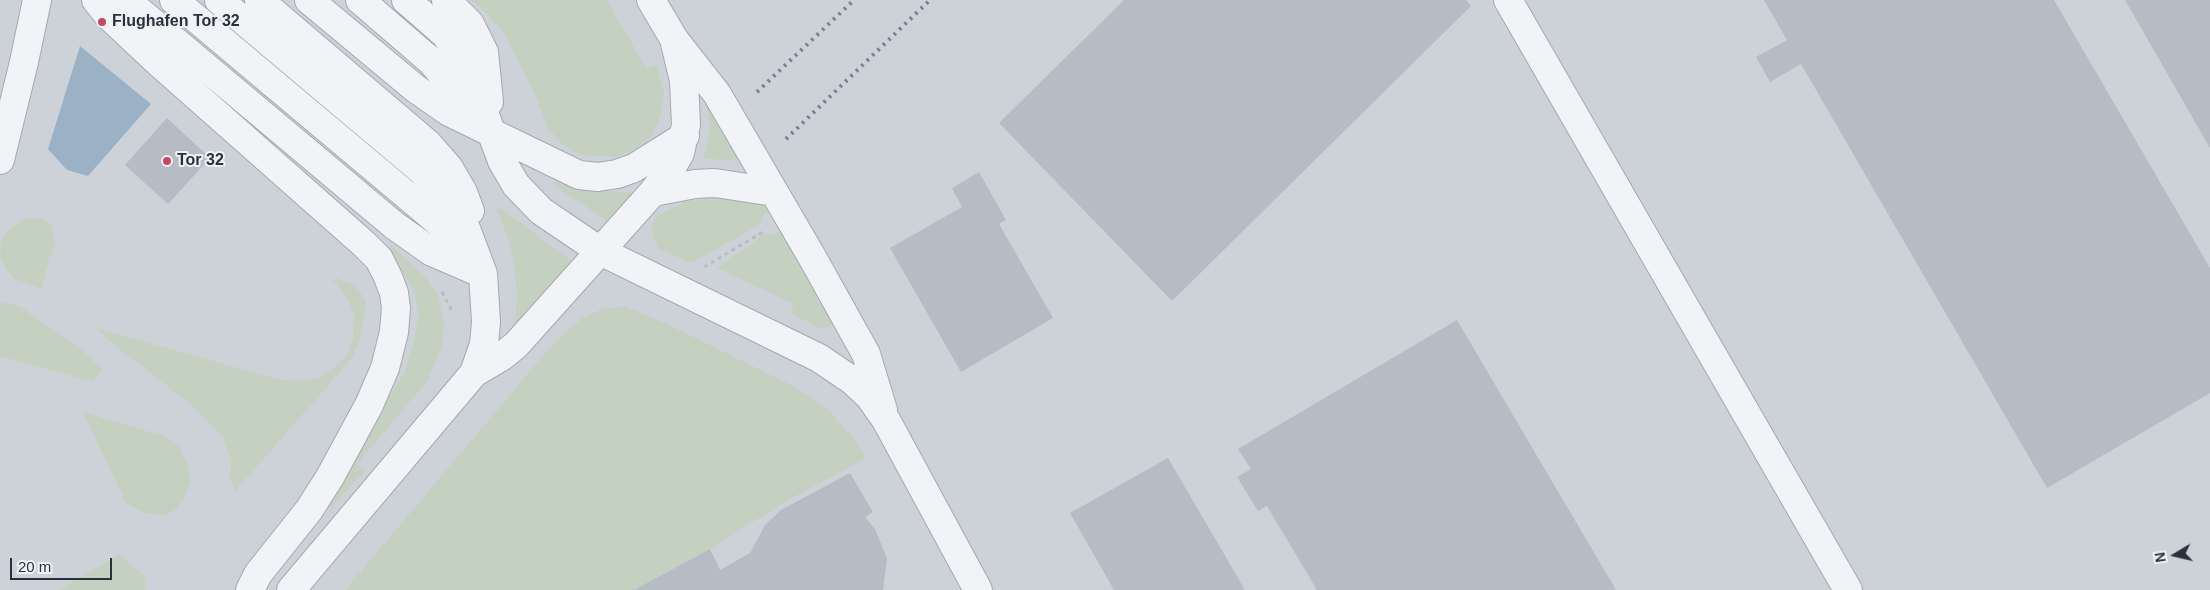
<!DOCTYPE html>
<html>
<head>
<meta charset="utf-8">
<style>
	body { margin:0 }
	#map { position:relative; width:2210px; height:590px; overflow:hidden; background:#dee2e7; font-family:Arial,sans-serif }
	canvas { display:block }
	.north { position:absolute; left:2150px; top:530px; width:50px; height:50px; -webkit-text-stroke:4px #eef1f5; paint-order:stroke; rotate:261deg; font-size:14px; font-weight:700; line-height:20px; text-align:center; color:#28313d }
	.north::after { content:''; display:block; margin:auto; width:18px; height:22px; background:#28313d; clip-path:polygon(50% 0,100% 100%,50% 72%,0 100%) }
	.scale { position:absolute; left:10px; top:558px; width:102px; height:22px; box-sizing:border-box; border:2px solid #28313d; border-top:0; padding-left:6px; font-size:15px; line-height:18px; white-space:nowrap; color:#28313d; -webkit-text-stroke:4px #eef1f5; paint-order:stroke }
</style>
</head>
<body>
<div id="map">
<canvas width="2210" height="590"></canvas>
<div class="north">N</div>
<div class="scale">20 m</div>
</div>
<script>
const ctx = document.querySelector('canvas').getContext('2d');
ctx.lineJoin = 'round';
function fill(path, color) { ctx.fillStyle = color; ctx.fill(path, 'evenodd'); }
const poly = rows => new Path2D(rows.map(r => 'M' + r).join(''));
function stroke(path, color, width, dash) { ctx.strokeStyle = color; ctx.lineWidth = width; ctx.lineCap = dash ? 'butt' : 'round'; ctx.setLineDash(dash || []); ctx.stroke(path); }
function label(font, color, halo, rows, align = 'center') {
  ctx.font = font + ' Arial,sans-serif'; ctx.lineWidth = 4; ctx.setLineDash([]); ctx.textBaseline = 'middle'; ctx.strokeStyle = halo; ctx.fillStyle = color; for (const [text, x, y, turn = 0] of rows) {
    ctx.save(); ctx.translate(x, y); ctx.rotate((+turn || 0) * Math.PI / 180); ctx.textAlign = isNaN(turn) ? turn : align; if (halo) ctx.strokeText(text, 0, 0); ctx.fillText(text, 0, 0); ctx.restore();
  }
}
const built = poly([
	[0,0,2210,0,2210,590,0,590]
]);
const green = poly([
	[471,0,606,0,647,69,656,65,664,91,661,115,652,135,636,148,617,157,581,155,562,144,548,128,534,92,503,32,479,6],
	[709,105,739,160,703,159,709,138,710,122,706,107],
	[558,181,583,188,635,193,609,222,555,186,554,183],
	[714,198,745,200,766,206,769,211,763,215,759,225,691,263,659,249,653,238,651,226,655,217,686,201],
	[501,208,574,263,515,327,517,294,514,263,509,241,497,210],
	[38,218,47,221,52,226,55,243,41,288,15,279,5,268,0,256,2,240,7,231,23,219],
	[781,230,834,324,822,329,790,313,794,304,717,268,766,233,771,235],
	[391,245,424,276,438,296,444,324,442,346,427,381,357,464,365,471,332,507,326,502,404,373,413,345,419,315,414,291,387,247],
	[336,278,355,285,366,301,361,336,353,357,235,491,230,479,231,462,223,437,185,399,119,349,96,328,281,380,308,381,323,376,337,365,348,353,353,336,354,315,347,297,333,280],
	[0,301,21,307,82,350,102,369,93,382,0,356],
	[626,307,663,322,785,382,822,404,852,436,866,458,783,503,710,549,634,590,345,590,555,342,582,318,604,308],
	[83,412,164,436,178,446,187,463,191,481,186,494,174,511,163,516,142,512,126,503],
	[119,555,145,577,146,590,58,590]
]);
const water = poly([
	[80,46,151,104,88,176,67,170,48,149]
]);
const building = poly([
	[1124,0,1466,0,1471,6,1172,301,999,123],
	[1764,0,2054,0,2210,268,2210,393,2047,488,1801,64,1770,82,1756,57,1787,40],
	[2125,0,2210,0,2210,148],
	[167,118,210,158,168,204,125,165],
	[979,172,1006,220,999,224,1053,318,961,372,890,248,962,207,952,188],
	[1457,320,1616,590,1317,590,1267,506,1258,511,1237,477,1251,469,1238,449],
	[1168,458,1245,590,1114,590,1070,513],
	[850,473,873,512,865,517,875,529,887,558,883,590,634,590,710,549,720,570,750,553,765,525,781,510]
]);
const path = poly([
	[704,267,763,232],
	[442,292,452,311]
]);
const minor = poly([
	[96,0,108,15,158,62,364,244,379,259,388,277,394,293,396,308,394,332,385,368,369,405,330,477,309,510,258,574,250,590],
	[126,0,395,226,432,252,483,274],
	[174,0,442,225,465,251],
	[219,0,421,170,446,196,465,226,483,274,486,322,484,344,474,373],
	[259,0,428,144,449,168,463,192,470,211],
	[309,0,416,89,449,112,579,175,598,177,617,174,634,168,685,136],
	[360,0,432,62,480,120],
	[406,0,446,35,458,55,472,80,502,161,516,185,541,211,600,251,819,358,853,381,869,396,886,420,978,590],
	[446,0,470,24,484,52,489,102],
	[651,0,674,39,717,94,812,257,866,354,883,410],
	[1508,0,1848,590],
	[0,160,24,62,37,0],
	[653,192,695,184,715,183,774,192],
	[291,590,474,373,501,357,516,345,653,192,671,169,680,153,686,125,684,81,674,39]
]);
const rail = poly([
	[757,92,854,0],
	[786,139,930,0]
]);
const markers = [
	[102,22,5,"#c74963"],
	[167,161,5,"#c74963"]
];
const poiNames = [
	["Flughafen Tor 32",112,22],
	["Tor 32",177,161]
];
fill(built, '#cdd2d9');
fill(green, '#c5d1c0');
fill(water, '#9bb2c6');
fill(building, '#b6bcc4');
stroke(minor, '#a4a9b1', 30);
stroke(path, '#b9bdc2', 3, [4, 4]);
stroke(minor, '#f1f3f6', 28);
stroke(rail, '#798390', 4, [2.5, 5]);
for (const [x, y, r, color] of markers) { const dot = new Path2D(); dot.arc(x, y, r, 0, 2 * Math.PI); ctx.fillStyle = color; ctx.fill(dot); stroke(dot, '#eef1f5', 2); }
label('bold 16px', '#28313d', '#eef1f5', poiNames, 'left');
</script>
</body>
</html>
